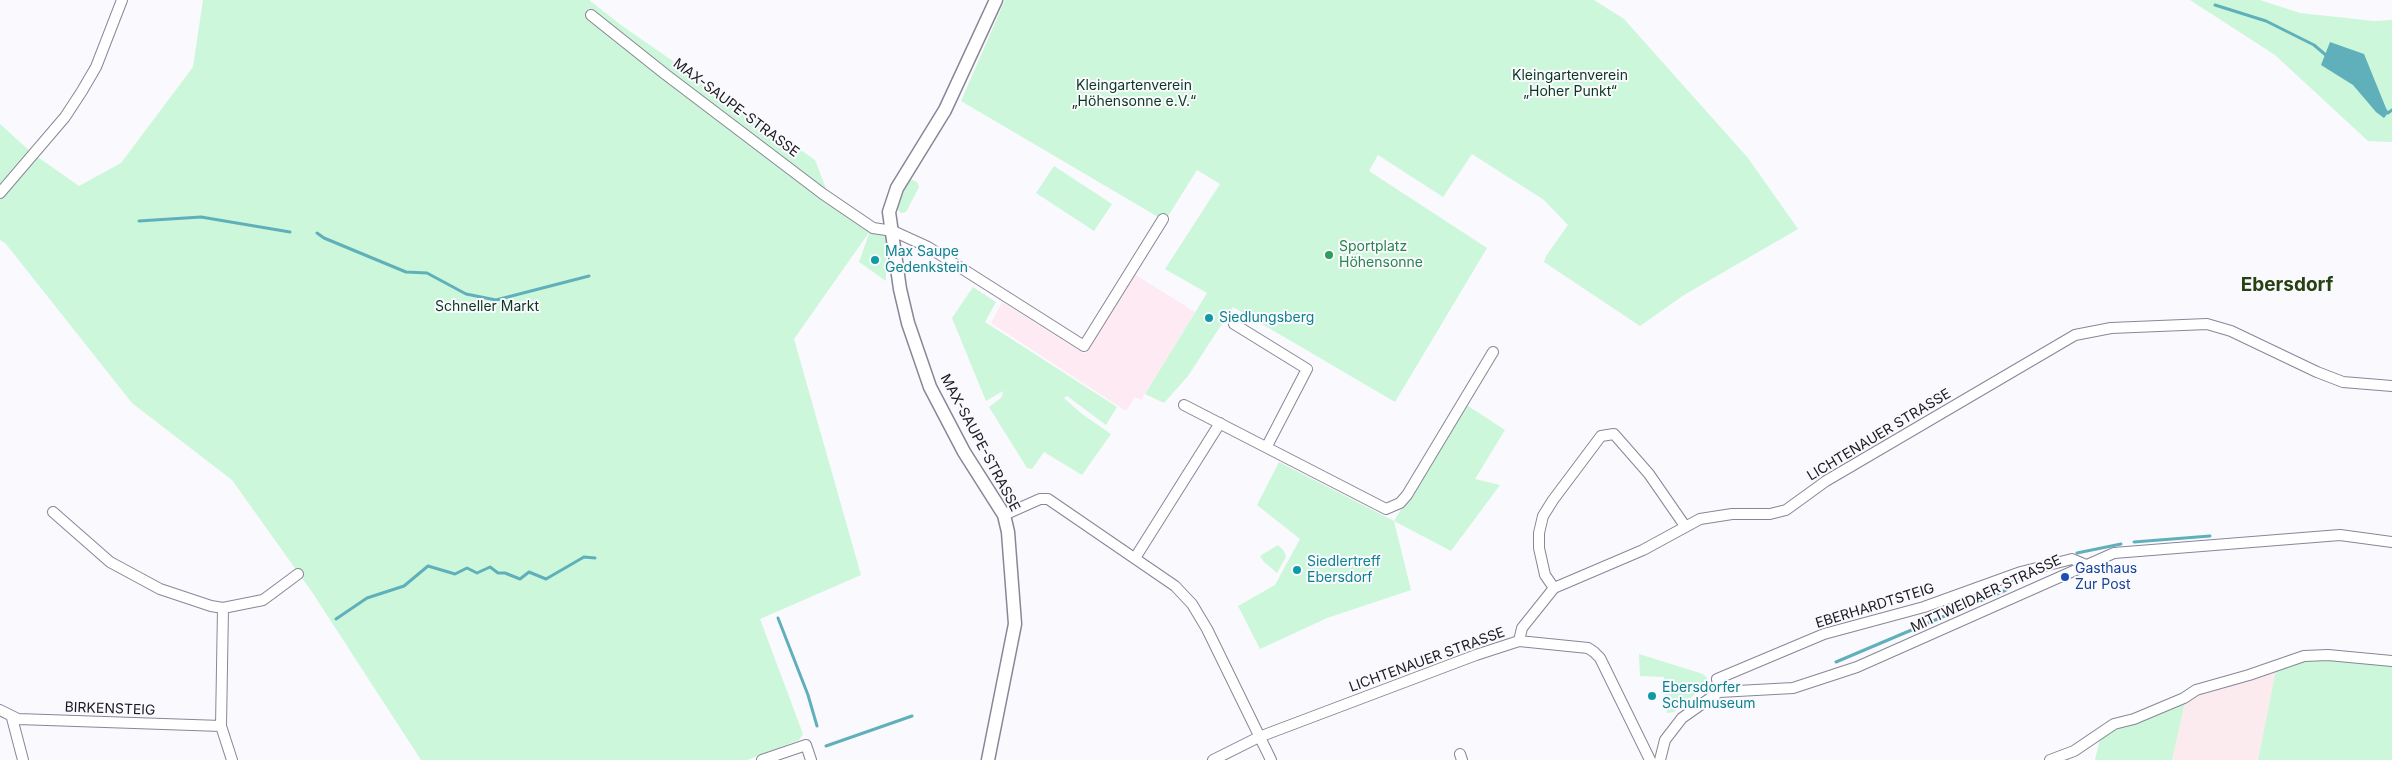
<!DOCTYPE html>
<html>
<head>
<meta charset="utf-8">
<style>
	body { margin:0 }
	canvas { display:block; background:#faf9fd }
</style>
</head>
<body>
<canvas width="2392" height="760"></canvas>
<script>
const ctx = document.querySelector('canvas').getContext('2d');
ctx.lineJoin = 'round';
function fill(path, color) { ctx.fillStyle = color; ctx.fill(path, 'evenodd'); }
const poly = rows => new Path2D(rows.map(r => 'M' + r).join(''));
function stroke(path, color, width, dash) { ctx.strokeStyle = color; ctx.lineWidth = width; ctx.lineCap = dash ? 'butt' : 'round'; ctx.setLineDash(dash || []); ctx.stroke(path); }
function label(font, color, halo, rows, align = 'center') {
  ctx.font = font + ' Inter,sans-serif'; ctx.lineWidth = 4; ctx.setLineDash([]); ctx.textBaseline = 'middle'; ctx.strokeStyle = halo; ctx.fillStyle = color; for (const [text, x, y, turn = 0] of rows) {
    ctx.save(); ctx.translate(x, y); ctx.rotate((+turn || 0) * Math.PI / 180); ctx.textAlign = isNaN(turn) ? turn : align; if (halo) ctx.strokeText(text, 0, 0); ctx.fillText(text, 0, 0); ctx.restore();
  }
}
const commercial = poly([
	[2276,670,2258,760,2172,760,2185,702,2200,692]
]);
const industrial = poly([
	[1134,274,1195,312,1141,400,1135,397,1126,411,991,323,1002,302,1085,354]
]);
const green = poly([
	[203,0,589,0,621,25,815,160,829,196,886,230,886,281,859,262,870,231,794,339,861,575,760,619,803,734,799,740,747,760,421,760,312,592,232,480,132,403,6,244,0,240,0,124,32,153,79,186,121,163,193,67],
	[1005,0,1594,0,1624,19,1748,158,1798,229,1684,295,1640,326,1544,262,1546,256,1568,225,1544,200,1472,154,1443,197,1378,155,1369,171,1487,248,1395,402,1233,307,1188,376,1164,403,1145,394,1207,293,1165,269,1220,184,1197,170,1165,221,961,101],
	[2190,0,2260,0,2300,13,2374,21,2392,20,2392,142,2368,141,2275,55],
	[1054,166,1112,204,1094,231,1036,193],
	[910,179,917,182,919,187,906,212,901,213,897,209,898,198],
	[973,287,996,302,985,322,1117,407,1106,425,1067,396,1064,398,1082,414,1111,434,1082,475,1044,452,1032,469,1027,468,989,407,1002,397,1003,391,986,401,952,318],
	[1465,404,1505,430,1475,479,1500,485,1451,551,1394,521,1411,590,1327,618,1260,649,1238,606,1275,585,1300,539,1257,505,1279,462,1394,521],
	[1278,545,1284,551,1286,557,1277,573,1264,562,1260,556],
	[1639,654,1703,674,1707,678,1707,684,1674,712,1667,713,1664,677,1640,676],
	[2324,658,2392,665,2392,760,2258,760,2276,670,2299,661],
	[2185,702,2172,760,2095,760,2101,735]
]);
const water = poly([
	[2330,42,2364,54,2388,113,2384,118,2376,112,2353,85,2321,65]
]);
const stream = poly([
	[2215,5,2266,21,2314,45,2327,56],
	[2385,110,2388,113,2392,110],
	[139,221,201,217,290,232],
	[317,233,324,238,406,272,427,273,466,294,496,300,589,276],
	[2134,542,2210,536],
	[2077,553,2121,544],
	[778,618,808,695,817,726],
	[336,619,367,598,404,586,428,566,455,574,467,568,477,573,490,567,498,573,505,573,520,579,529,572,546,579,584,557,595,558],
	[1836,662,2006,590],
	[826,746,912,716]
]);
const minor = poly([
	[591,15,665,74,823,194,873,228,893,231,928,247,1084,346,1163,219],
	[0,193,65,117,82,91,96,67,122,0],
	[1234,324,1307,369,1267,446],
	[1184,405,1386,509,1400,503,1407,495,1493,352],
	[53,512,110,562,160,589,211,606,223,608,263,600,298,574],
	[1004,515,1040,499,1048,499,1175,586,1192,604,1207,629,1271,760],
	[1135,558,1220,423],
	[1554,588,1545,575,1539,548,1539,533,1543,516,1553,500,1601,436,1614,434,1649,474,1685,526],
	[223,608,221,726,232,760],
	[1519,641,1522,628,1554,588,1643,550,1700,519,1732,514,1770,514,1786,510,1826,481,2075,335,2111,328,2207,324,2231,331,2317,372,2343,382,2392,386],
	[1719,692,1717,679,1824,634,1924,607,2021,572,2072,559,2084,564],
	[0,710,18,719,221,726],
	[12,718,23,760],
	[1460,754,1462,760],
	[762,760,806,745,811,760],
	[1213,760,1259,737,1476,655,1519,641,1588,648,1594,652,1600,658,1650,760],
	[1660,760,1665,740,1682,718,1719,692,1793,688,1857,667,2114,553,2340,535,2392,542],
	[2050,760,2074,751,2114,724,2134,719,2184,698,2196,690,2249,675,2304,656,2328,655,2392,661]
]);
const tertiary = poly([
	[988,760,1015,624,1008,532,1004,515,964,452,930,387,908,323,900,289,889,212,897,188,945,110,996,0]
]);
const markers = [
	[1329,255,5,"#2e9e5b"],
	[875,260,5,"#0f9aa8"],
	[1209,318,5,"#0f9aa8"],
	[1297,570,5,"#0f9aa8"],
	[2065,577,5,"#1a4fb4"],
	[1652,696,5,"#0f9aa8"]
];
const parkNames = [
	["Kleingartenverein",1570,76],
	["„Hoher Punkt“",1570,92],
	["Kleingartenverein",1134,86],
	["„Höhensonne e.V.“",1134,102],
	["Schneller Markt",487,307]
];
const streetNames = [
	["MAX-SAUPE-STRASSE",736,108,37],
	["LICHTENAUER STRASSE",1879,435,-31],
	["MAX-SAUPE-STRASSE",980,443,62],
	["MITTWEIDAER STRASSE",1986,594,-25],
	["EBERHARDTSTEIG",1875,606,-17],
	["LICHTENAUER STRASSE",1427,660,-20],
	["BIRKENSTEIG",110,709,2]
];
const leisureNames = [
	["Sportplatz",1339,247],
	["Höhensonne",1339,263]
];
const cultureNames = [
	["Max Saupe",885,252],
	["Gedenkstein",885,268],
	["Siedlungsberg",1219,318],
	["Siedlertreff",1307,562],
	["Ebersdorf",1307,578],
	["Ebersdorfer",1662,688],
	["Schulmuseum",1662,704]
];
const transitNames = [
	["Gasthaus",2075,569],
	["Zur Post",2075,585]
];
const districtNames = [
	["Ebersdorf",2287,285]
];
fill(commercial, '#fbebee');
fill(industrial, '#feeaf2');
fill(green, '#ccf7da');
fill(water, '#60b0bc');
stroke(stream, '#60b0bc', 3);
stroke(minor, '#898698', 12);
stroke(tertiary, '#898698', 15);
stroke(minor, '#fff', 10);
stroke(tertiary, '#fff', 12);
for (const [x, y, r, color] of markers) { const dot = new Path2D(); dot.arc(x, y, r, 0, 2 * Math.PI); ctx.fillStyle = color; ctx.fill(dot); stroke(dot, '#faf9fd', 2); }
label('14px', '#093820', '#faf9fd', parkNames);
label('14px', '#1c1a21', '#faf9fd', streetNames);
label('14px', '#27864d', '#faf9fd', leisureNames, 'left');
label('14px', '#0d838f', '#faf9fd', cultureNames, 'left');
label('14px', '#164399', '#faf9fd', transitNames, 'left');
label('bold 19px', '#284110', '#faf9fd', districtNames);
</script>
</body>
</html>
